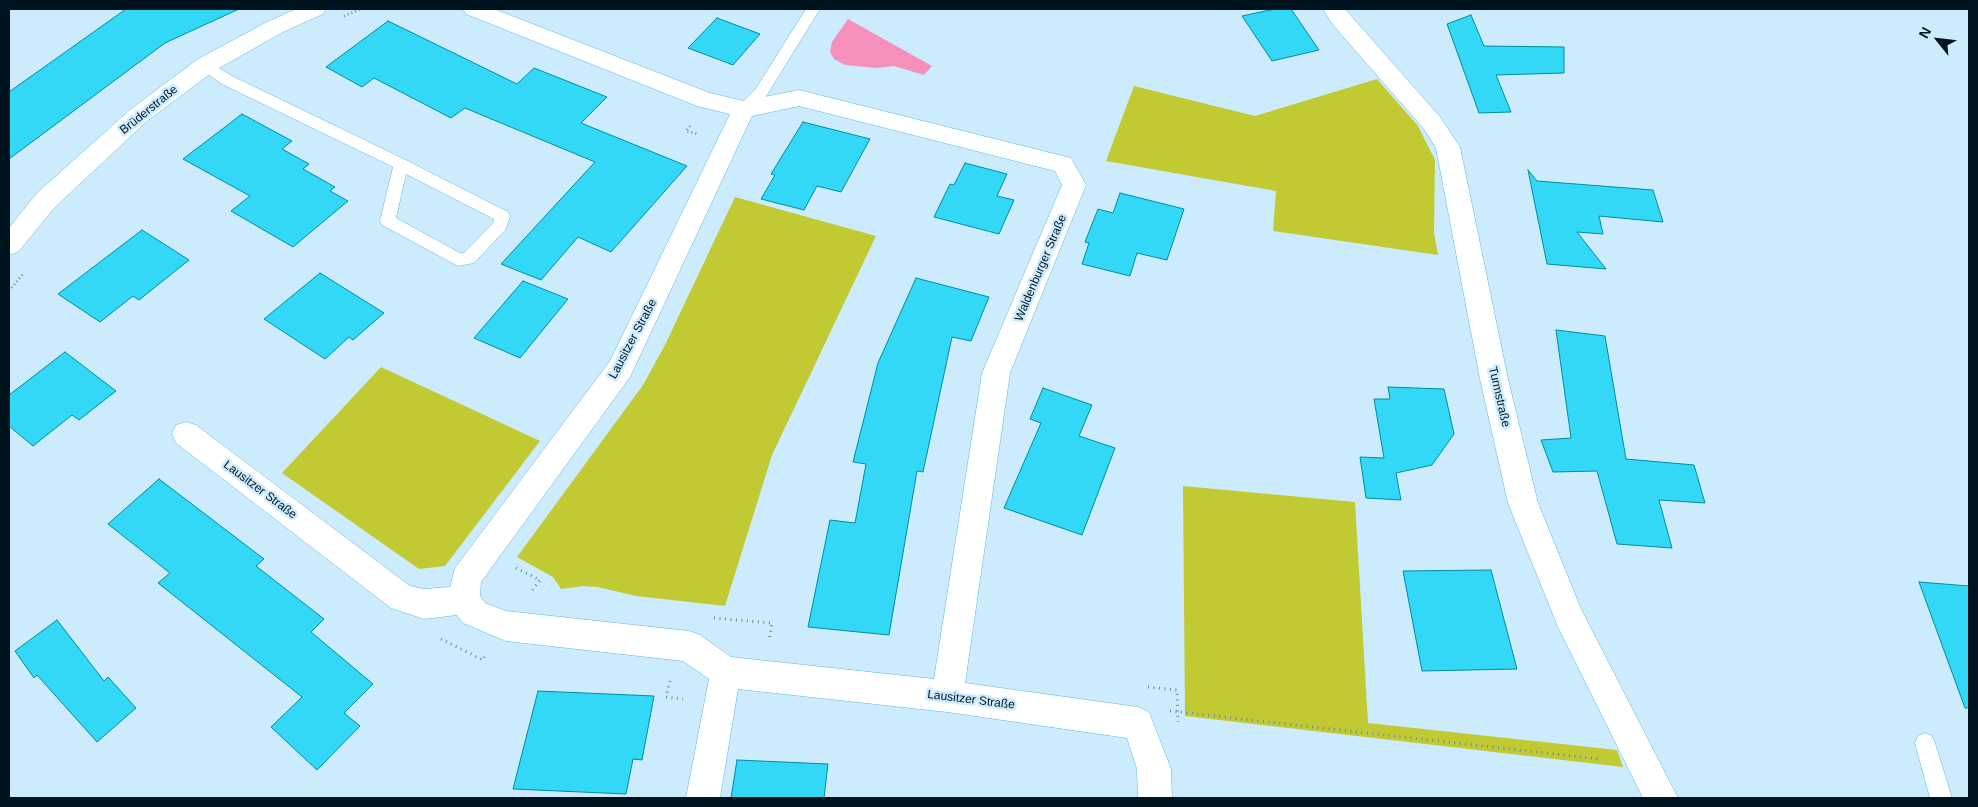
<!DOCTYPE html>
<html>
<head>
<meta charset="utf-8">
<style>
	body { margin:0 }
	#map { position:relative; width:1978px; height:807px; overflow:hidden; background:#ccecfe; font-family:Helvetica,sans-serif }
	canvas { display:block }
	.frame { position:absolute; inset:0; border:10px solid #001420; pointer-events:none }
	.north { position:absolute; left:1913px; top:15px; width:50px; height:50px; -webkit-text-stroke:4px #ccecfe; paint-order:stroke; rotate:299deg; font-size:14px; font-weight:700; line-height:20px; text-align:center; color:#001420 }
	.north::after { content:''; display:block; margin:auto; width:18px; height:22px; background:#001420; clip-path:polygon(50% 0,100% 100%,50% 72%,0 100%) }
</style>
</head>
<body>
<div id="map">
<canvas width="1978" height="807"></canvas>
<div class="frame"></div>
<div class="north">N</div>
</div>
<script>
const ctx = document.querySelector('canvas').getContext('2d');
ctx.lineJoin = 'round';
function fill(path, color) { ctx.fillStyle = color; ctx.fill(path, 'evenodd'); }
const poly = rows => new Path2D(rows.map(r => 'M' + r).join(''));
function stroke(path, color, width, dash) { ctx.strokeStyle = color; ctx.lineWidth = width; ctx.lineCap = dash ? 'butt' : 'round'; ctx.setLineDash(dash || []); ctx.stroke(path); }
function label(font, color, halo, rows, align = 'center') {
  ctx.font = font + ' Helvetica,sans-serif'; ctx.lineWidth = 5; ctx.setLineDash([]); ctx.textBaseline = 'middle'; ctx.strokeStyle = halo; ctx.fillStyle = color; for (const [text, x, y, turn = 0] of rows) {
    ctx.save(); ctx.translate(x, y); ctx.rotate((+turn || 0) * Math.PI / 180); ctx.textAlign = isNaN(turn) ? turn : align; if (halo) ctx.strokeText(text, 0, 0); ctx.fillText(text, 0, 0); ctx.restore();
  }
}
const green = poly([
	[1377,79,1418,126,1435,160,1434,233,1438,255,1273,231,1276,191,1106,161,1134,86,1255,116],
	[735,197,876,236,772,455,725,606,636,596,598,587,583,586,561,589,553,577,517,557,643,385,665,345],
	[381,367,540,441,445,566,419,569,282,473],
	[1183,486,1355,502,1368,723,1617,750,1623,767,1185,716]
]);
const water = poly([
	[848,19,932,66,924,75,894,66,877,68,845,65,834,59,830,52,832,42]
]);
const building = poly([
	[126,9,239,9,165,43,9,159,9,92,126,9],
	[1275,9,1291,9,1319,50,1272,61,1242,16,1275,9],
	[1471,15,1484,46,1564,47,1564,73,1496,75,1511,112,1479,113,1447,24,1471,15],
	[717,18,760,34,733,65,688,48,717,18],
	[388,21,517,84,534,68,607,97,581,123,687,166,611,252,578,237,541,280,501,264,595,162,465,108,451,118,374,78,362,87,326,67,388,21],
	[242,114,292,141,282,149,309,164,303,169,335,187,330,191,348,201,293,247,231,211,250,196,183,159,242,114],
	[803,122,870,139,841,192,817,186,804,210,761,199,775,175,771,174,803,122],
	[965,163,1007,174,997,196,1014,200,999,234,934,217,950,184,954,185,965,163],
	[1528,170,1537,181,1653,190,1663,222,1599,216,1603,234,1577,232,1606,269,1547,264,1528,170],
	[1120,193,1184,209,1167,260,1137,253,1130,276,1082,264,1089,243,1085,242,1098,209,1113,213,1120,193],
	[142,230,189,260,139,300,133,296,100,322,58,294,142,230],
	[320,273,384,313,353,340,349,337,325,359,264,319,320,273],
	[916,278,989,297,971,341,952,337,923,472,917,471,889,635,808,627,830,520,855,523,866,464,853,462,878,363,916,278],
	[523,281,568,299,520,358,474,338,523,281],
	[1556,330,1605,336,1626,459,1694,465,1705,503,1659,500,1672,548,1617,544,1597,471,1553,472,1541,440,1571,438,1556,330],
	[65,352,116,391,79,420,72,415,33,446,9,426,9,395,65,352],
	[1388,387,1444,389,1454,434,1432,465,1396,473,1401,500,1366,498,1360,457,1384,458,1374,399,1390,399,1388,387],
	[1043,388,1092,405,1079,436,1115,448,1082,535,1004,508,1041,423,1030,419,1043,388],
	[159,479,264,559,256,566,324,619,311,632,373,684,344,713,360,726,317,770,271,727,302,697,158,583,170,573,108,524,159,479],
	[1491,570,1517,669,1422,671,1403,571,1491,570],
	[1919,582,1969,586,1969,708,1965,708,1919,582],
	[57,620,104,681,108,677,136,708,97,742,37,675,34,678,15,651,57,620],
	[538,691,654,696,642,760,633,759,626,794,513,789,538,691],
	[737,760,828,764,824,798,731,798,737,760]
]);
const pathFar1 = poly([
	[344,16,361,9],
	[690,126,686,131,698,134],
	[9,291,23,274]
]);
const path = poly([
	[516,568,540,580,531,592],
	[714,618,772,623,769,641],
	[441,639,483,660,485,656],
	[670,681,666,697,683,699],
	[1148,687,1177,690,1178,722],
	[1170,711,1599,759]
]);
const lane = poly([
	[806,9,820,9,765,98,749,113,739,113,737,109,739,105,755,90,806,9],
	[206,60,232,76,406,160,508,212,510,216,506,229,474,263,458,266,382,225,380,221,393,167,222,84,201,69,199,65,206,60],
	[406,174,494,219,493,223,464,253,460,253,396,218,406,174],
	[1925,733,1932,736,1935,743,1952,798,1930,798,1915,743,1918,736,1925,733]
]);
const street = poly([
	[296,9,326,9,323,14,283,32,214,71,147,121,55,207,18,252,9,255,9,228,37,193,131,109,198,59,267,22,296,9],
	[463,9,494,9,710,93,744,101,799,90,1071,158,1086,185,1010,373,965,683,1138,707,1149,712,1171,769,1172,798,1138,798,1137,769,1127,738,947,712,738,689,720,798,686,798,709,679,683,661,506,641,463,623,457,615,424,619,391,608,176,443,172,434,176,425,186,422,196,425,410,586,424,589,450,587,455,568,610,361,730,114,697,106,466,14,463,9],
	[799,106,1055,171,1062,185,982,373,934,679,731,657,700,635,689,631,506,611,485,603,480,596,481,582,630,377,752,116,799,106],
	[1323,9,1345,9,1440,117,1460,147,1508,379,1538,503,1581,609,1678,798,1643,798,1558,627,1508,503,1480,379,1436,148,1424,129,1333,25,1323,9]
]);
const streetNames = [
	["Brüderstraße",149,110,-39],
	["Waldenburger Straße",1041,268,-67],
	["Lausitzer Straße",633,339,-62],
	["Turmstraße",1499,397,77],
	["Lausitzer Straße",260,490,37],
	["Lausitzer Straße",971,700,7]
];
fill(green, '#c1c933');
fill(water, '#f58fbc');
fill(building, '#32d8f5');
stroke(building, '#008ca1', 1);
stroke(lane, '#5fb4df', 1);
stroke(street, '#5fb4df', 1);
stroke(pathFar1, '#6f8999', 2.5, [1, 3]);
stroke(path, '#6f8999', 3, [1, 4.5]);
fill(lane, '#fff');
fill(street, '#fff');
label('12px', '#001420', '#ccecfe', streetNames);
</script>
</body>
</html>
